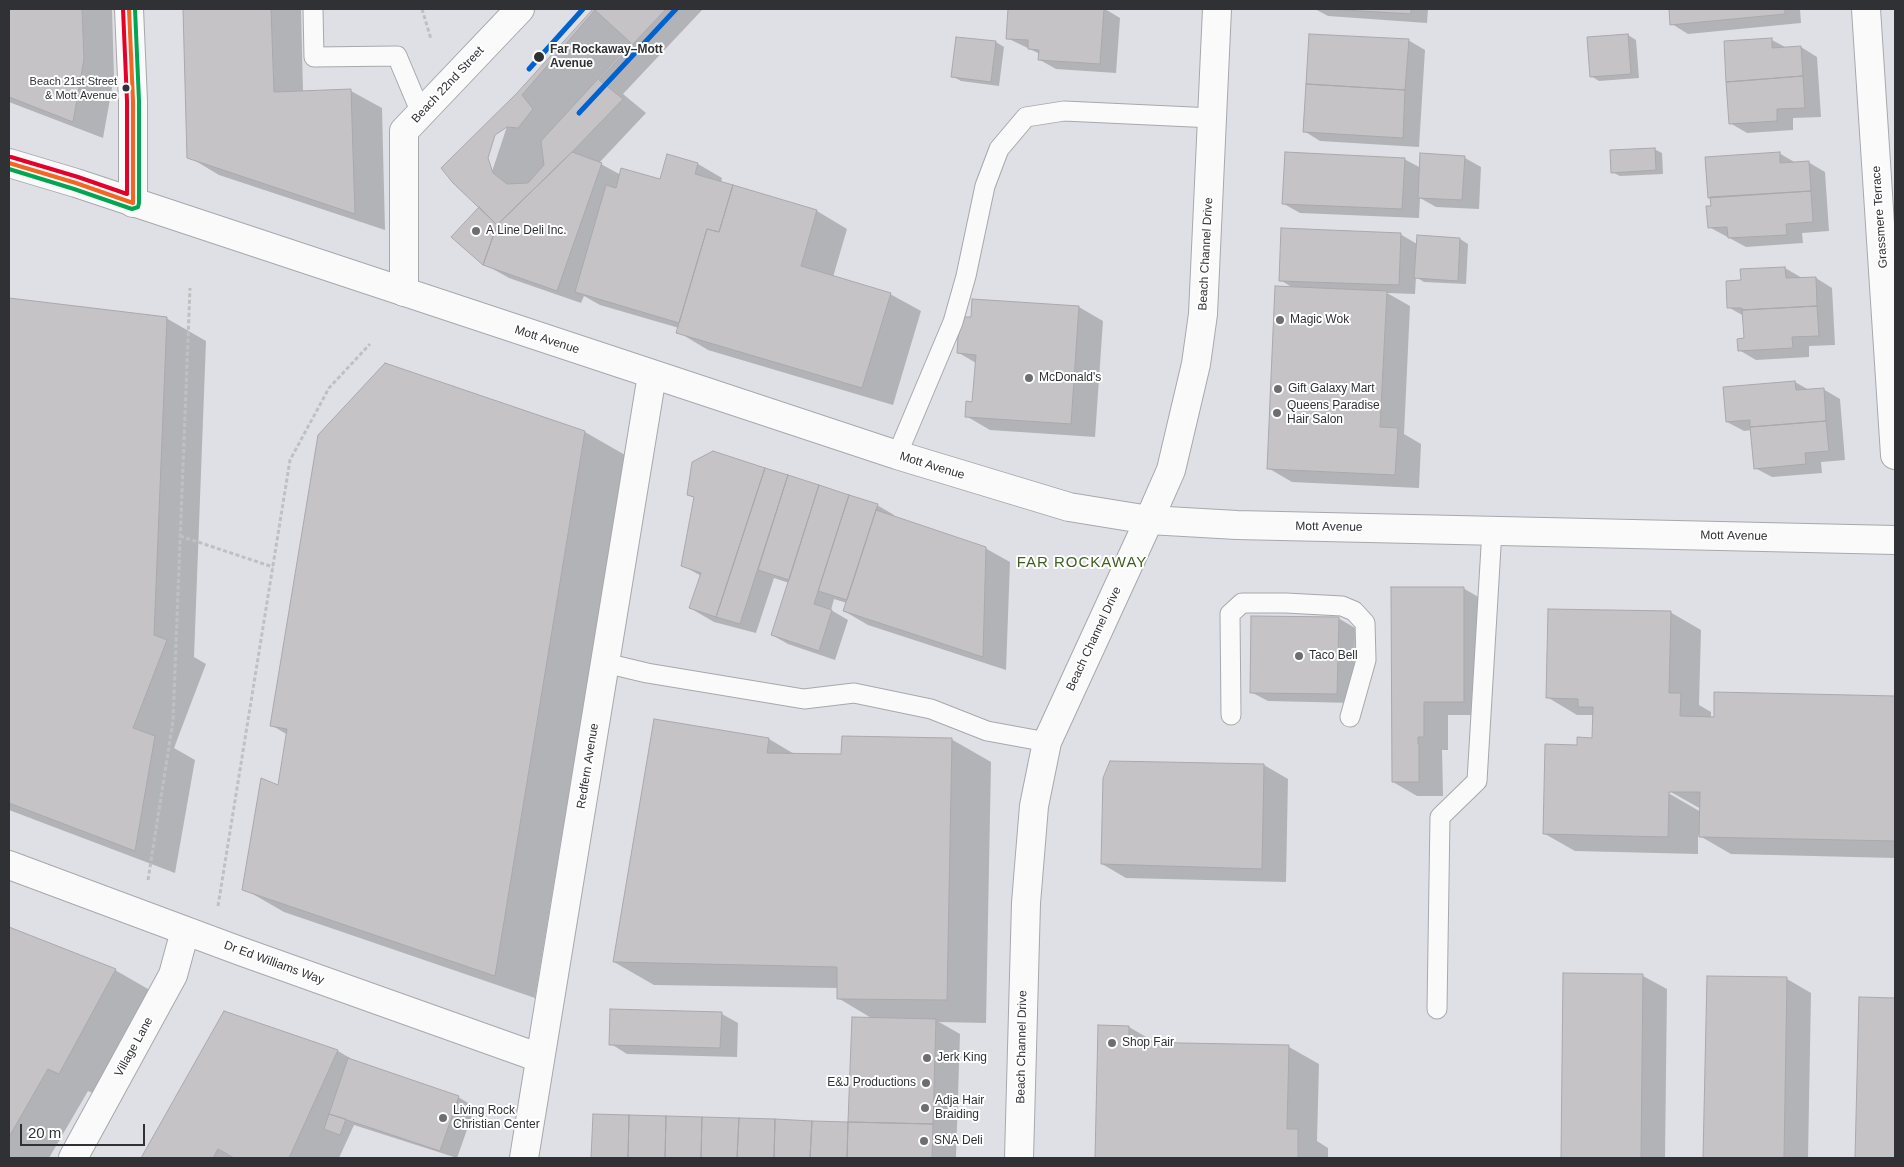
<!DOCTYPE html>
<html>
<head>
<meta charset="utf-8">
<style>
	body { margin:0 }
	#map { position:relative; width:1904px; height:1167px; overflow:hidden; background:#dfe0e5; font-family:Arial,sans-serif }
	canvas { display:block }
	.frame { position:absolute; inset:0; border:10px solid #2f3134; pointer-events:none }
	.scale { position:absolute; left:20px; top:1124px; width:125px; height:22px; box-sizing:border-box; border:2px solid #2f3134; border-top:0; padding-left:6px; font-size:15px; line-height:18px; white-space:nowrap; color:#2f3134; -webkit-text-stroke:4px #fff; paint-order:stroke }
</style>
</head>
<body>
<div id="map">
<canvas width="1904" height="1167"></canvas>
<div class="frame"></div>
<div class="scale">20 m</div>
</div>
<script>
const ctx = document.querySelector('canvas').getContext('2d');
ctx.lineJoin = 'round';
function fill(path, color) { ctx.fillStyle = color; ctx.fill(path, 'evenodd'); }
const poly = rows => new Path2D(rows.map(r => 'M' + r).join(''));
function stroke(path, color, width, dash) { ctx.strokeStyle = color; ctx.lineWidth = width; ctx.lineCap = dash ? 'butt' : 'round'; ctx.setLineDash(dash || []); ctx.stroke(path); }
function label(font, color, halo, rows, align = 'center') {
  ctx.font = font + ' Arial,sans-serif'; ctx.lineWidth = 4; ctx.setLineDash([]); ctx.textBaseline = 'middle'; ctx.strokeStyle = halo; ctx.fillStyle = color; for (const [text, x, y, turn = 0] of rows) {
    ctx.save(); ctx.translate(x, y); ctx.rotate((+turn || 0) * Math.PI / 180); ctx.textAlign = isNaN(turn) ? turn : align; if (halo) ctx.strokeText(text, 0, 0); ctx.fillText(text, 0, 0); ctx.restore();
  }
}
const shadow = poly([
	[9,9,112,9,114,77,103,138,9,102],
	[184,9,301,9,303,92,351,91,382,108,385,230,219,175,189,157],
	[595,9,703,9,623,94,646,113,599,163,621,175,661,181,668,156,698,164,722,178,721,183,817,211,847,229,833,277,890,294,921,311,893,405,708,350,678,332,679,328,600,305,584,296,581,303,509,278,484,264,480,208,518,93],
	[1009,9,1105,9,1120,18,1116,73,1056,69,1040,60,1040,54,1007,38],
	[1315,9,1428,9,1427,23,1328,16],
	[1670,9,1800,9,1801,23,1688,34,1672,24],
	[1628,35,1636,40,1639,78,1599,81,1591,76,1589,38],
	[1408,40,1425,50,1419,147,1320,141,1304,131],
	[1772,40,1787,48,1801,47,1817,57,1821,117,1793,118,1793,130,1747,133,1730,123],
	[996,42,1004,47,999,86,961,81,952,76],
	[1654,149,1662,153,1663,174,1620,176,1612,172],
	[1779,153,1796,163,1808,162,1825,172,1829,231,1802,233,1803,243,1746,247,1709,227,1712,207,1712,199,1709,197],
	[1465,158,1481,167,1479,209,1436,207,1420,198,1419,218,1300,213,1284,204,1404,159,1421,168],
	[1400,234,1417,244,1460,239,1468,244,1466,284,1424,282,1416,277,1415,294,1387,293,1410,306,1404,434,1421,444,1419,488,1292,482,1268,468,1295,289,1280,280],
	[1785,268,1802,278,1816,278,1832,288,1835,345,1809,346,1809,357,1756,360,1739,350,1745,340,1744,316,1728,307,1742,281,1742,271],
	[9,300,166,318,206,341,194,657,206,664,174,748,195,760,175,873,9,810],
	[1079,307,1103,321,1095,437,990,430,966,416,974,403,976,363,959,353],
	[385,364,585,432,625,455,535,998,284,912,244,889,279,787,288,735,271,725],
	[1795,382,1809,390,1823,389,1840,399,1845,460,1821,462,1822,473,1772,477,1755,468,1752,430,1744,431,1727,422],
	[713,452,877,505,894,515,893,517,985,548,1010,562,1006,670,868,625,844,611,847,603,834,599,831,610,848,620,835,660,788,644,772,635,789,583,774,578,756,633,714,622,690,608,701,576,682,565,695,498,688,494],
	[1463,588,1487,602,1488,715,1448,715,1448,750,1442,750,1443,796,1417,796,1393,782],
	[1670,612,1701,630,1699,705,1711,712,1711,718,1715,718,1715,693,1895,697,1895,858,1731,854,1698,835,1698,854,1575,851,1545,834,1578,746,1593,740,1594,715,1577,715,1547,697],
	[1664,788,1701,809,1701,812,1663,790],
	[1338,618,1355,628,1354,703,1268,701,1251,692],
	[655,720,769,739,796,755,843,755,951,739,991,762,986,1023,939,1022,960,1034,956,1158,593,1158,594,1115,849,1124,873,1019,838,998,838,988,654,985,614,962],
	[1111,762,1264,765,1288,779,1286,882,1126,878,1102,864],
	[9,928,115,970,155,993,99,1096,88,1091,49,1158,9,1158],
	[1564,974,1643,976,1667,989,1665,1158,1562,1158],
	[1708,977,1787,979,1811,993,1808,1158,1705,1158],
	[1861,998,1895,999,1895,1158,1856,1158],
	[225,1012,338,1051,360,1064,458,1097,475,1107,457,1158,354,1125,339,1158,143,1158],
	[722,1014,738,1023,737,1057,627,1054,611,1044],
	[1100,1027,1129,1027,1158,1044,1289,1047,1319,1064,1317,1141,1328,1148,1328,1158,1096,1158]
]);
const building = poly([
	[9,9,82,9,84,59,73,122,9,97,9,9],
	[183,9,271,9,274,92,351,89,355,214,187,158,183,9],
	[593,9,666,9,599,80,623,99,572,152,497,225,453,183,441,168,517,93,593,9],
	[1008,9,1104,9,1100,64,1038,60,1039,50,1028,49,1028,40,1006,39,1008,9],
	[1327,9,1411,9,1411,14,1327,9],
	[1669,9,1785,9,1785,14,1670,25,1669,9],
	[595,10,631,43,541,141,544,165,528,183,507,184,493,173,488,158,495,135,507,127,518,128,533,109,522,95,595,10],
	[1309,34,1409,39,1405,90,1306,84,1309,34],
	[1628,34,1631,74,1590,77,1587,37,1628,34],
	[956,37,996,41,991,82,951,77,956,37],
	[1772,38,1772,48,1801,46,1803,76,1726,82,1724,41,1772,38],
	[1803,76,1805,108,1777,109,1777,121,1729,124,1726,82,1803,76],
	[1306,84,1405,90,1403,138,1303,132,1306,84],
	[1655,148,1656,170,1611,173,1610,150,1655,148],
	[572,152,602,163,557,291,483,265,497,225,572,152],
	[1285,152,1405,158,1402,209,1282,204,1285,152],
	[1780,152,1780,163,1809,161,1811,191,1708,198,1705,157,1780,152],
	[1420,153,1465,156,1462,200,1418,198,1420,153],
	[667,154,698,163,695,174,733,185,719,232,707,229,679,323,575,292,606,185,616,188,621,168,660,179,667,154],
	[733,185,817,210,801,266,891,293,862,388,676,333,707,229,719,232,733,185],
	[1811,191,1813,222,1786,224,1787,235,1728,238,1727,227,1708,228,1706,206,1711,206,1710,197,1811,191],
	[479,207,497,225,483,265,451,237,479,207],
	[1281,228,1401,233,1399,285,1279,281,1281,228],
	[1417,235,1460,238,1458,281,1414,278,1417,235],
	[1785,267,1786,278,1816,277,1817,306,1742,310,1742,308,1727,308,1726,281,1741,280,1740,269,1785,267],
	[1275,286,1387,291,1380,427,1398,428,1395,475,1267,469,1275,286],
	[9,298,167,317,154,635,167,640,133,728,155,736,135,851,9,803,9,298],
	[972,299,1079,306,1071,424,965,417,966,401,972,402,976,355,957,353,958,337,964,317,971,317,972,299],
	[1817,306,1819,336,1792,337,1793,348,1738,351,1737,339,1744,338,1742,310,1817,306],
	[385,363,585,431,495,976,242,890,261,778,278,785,287,729,270,726,318,435,385,363],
	[1795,381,1796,390,1824,388,1826,421,1750,427,1750,420,1726,422,1723,387,1795,381],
	[1826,421,1829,451,1805,453,1806,464,1754,469,1750,427,1826,421],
	[713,451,765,468,716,617,689,608,701,573,681,566,694,497,687,495,692,462,713,451],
	[765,468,788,475,740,624,716,617,765,468],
	[788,475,819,485,789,580,758,570,788,475],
	[819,485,849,495,814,604,832,610,819,651,771,635,819,485],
	[849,495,878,504,847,600,818,591,849,495],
	[876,510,986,547,983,657,843,611,876,510],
	[1391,587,1464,587,1464,702,1424,702,1424,737,1418,737,1418,744,1419,744,1419,782,1392,782,1391,587],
	[1548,609,1671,611,1669,693,1681,693,1680,716,1714,717,1714,692,1895,696,1895,841,1699,837,1700,792,1669,792,1668,837,1543,834,1545,744,1577,745,1577,737,1592,738,1593,707,1578,707,1578,699,1546,698,1548,609],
	[1251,616,1339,617,1337,694,1250,693,1251,616],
	[654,719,769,738,767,753,841,754,842,736,952,738,947,1000,837,999,837,967,613,962,654,719],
	[1110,761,1264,764,1262,869,1101,864,1103,778,1110,761],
	[9,927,116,969,59,1074,48,1069,9,1137,9,927],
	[1563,973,1643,974,1641,1158,1561,1158,1563,973],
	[1707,976,1787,977,1784,1158,1703,1158,1707,976],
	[1859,997,1895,998,1895,1158,1855,1158,1859,997],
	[610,1009,722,1012,720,1048,609,1045,610,1009],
	[224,1011,338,1050,289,1158,234,1158,218,1149,213,1158,141,1158,224,1011],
	[852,1017,936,1019,933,1124,848,1122,852,1017],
	[1098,1025,1129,1026,1129,1042,1289,1045,1287,1129,1298,1129,1298,1158,1095,1158,1098,1025],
	[348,1058,459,1096,440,1151,329,1114,348,1058],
	[329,1114,346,1119,340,1135,324,1129,329,1114],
	[593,1114,629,1115,628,1158,591,1158,593,1114],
	[629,1115,666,1116,665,1158,628,1158,629,1115],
	[666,1116,702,1117,701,1158,665,1158,666,1116],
	[702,1117,739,1118,737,1158,701,1158,702,1117],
	[739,1118,775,1119,774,1158,737,1158,739,1118],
	[775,1119,812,1121,810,1158,774,1158,775,1119],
	[812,1121,848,1122,847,1158,810,1158,812,1121],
	[848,1122,933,1124,932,1158,847,1158,848,1122]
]);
const path = poly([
	[422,9,431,39],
	[180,536,273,567],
	[148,880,173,721,190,288],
	[218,906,290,460,329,388,370,344]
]);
const lane = poly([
	[313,9,314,57,397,56,421,113],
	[897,455,953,322,966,276,985,186,999,149,1026,117,1064,111,1213,118],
	[605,663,647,673,804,699,854,693,931,709,987,731,1047,742],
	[1231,715,1230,614,1242,603,1286,603,1342,606,1354,611,1365,623,1366,660,1350,717],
	[1437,1009,1440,817,1477,781,1492,530]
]);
const street = poly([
	[129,9,133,101,133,203],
	[1866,9,1895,455],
	[404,292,404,131,520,9],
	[9,865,240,951,540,1058],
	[73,1158,173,975,185,931]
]);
const secondary = poly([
	[9,163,76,183,897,455,1069,507,1149,520,1237,525,1895,540],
	[524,1158,652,375]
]);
const primary = poly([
	[1019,1158,1026,903,1034,806,1047,742,1149,520,1171,470,1196,364,1203,314,1217,9]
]);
const bus1 = poly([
	[9,163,76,183,133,203,133,101,129,9]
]);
const bus2 = poly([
	[9,169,74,189,132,209,138,207,139,203,139,101,135,9]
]);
const bus3 = poly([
	[11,157,78,177,127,194,127,101,123,9]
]);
const metro1 = poly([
	[529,69,583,9],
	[579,113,676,9]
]);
const markers = [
	[539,57,6,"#2f3134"],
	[126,88,4.5,"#2f3134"],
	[476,231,5,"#6d6e72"],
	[1280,320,5,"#6d6e72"],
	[1029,378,5,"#6d6e72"],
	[1278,389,5,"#6d6e72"],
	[1277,413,5,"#6d6e72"],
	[1299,656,5,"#6d6e72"],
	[1112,1043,5,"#6d6e72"],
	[927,1058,5,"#6d6e72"],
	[926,1083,5,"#6d6e72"],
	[925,1108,5,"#6d6e72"],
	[443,1118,5,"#6d6e72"],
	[924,1141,5,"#6d6e72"]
];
const busNames = [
	["Beach 21st Street",117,82],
	["& Mott Avenue",117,96]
];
const stopNames = [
	["Far Rockaway–Mott",550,50],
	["Avenue",550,64]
];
const streetNames = [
	["Beach 22nd Street",448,85,-47],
	["Grassmere Terrace",1880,217,-94],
	["Beach Channel Drive",1206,254,-87],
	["Mott Avenue",547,340,18],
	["Mott Avenue",932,466,17],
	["Mott Avenue",1329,527,1],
	["Mott Avenue",1734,536,1],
	["Beach Channel Drive",1094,639,-65],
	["Redfern Avenue",588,766,-81],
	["Dr Ed Williams Way",274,963,20],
	["Village Lane",134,1047,-61],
	["Beach Channel Drive",1022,1047,-89]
];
const poiNames = [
	["A Line Deli Inc.",486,231],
	["Magic Wok",1290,320],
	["McDonald's",1039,378],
	["Gift Galaxy Mart",1288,389],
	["Queens Paradise",1287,406],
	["Hair Salon",1287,420],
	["Taco Bell",1309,656],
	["Shop Fair",1122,1043],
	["Jerk King",937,1058],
	["E&J Productions",916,1083,"right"],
	["Adja Hair",935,1101],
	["Braiding",935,1115],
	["Living Rock",453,1111],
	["Christian Center",453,1125],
	["SNA Deli",934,1141]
];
const quarterNames = [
	["FAR ROCKAWAY",1082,563]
];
fill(shadow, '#0003');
fill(building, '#c5c3c6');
stroke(building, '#aaa8ac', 1);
stroke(lane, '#a7a8ac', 21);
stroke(street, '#a7a8ac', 30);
stroke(secondary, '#a7a8ac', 30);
stroke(primary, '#a7a8ac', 30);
stroke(path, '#bfc0c2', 3, [4, 2.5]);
stroke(lane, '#fafafb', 19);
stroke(street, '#fafafb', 28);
stroke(secondary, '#fafafb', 28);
stroke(primary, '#fafafb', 28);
stroke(bus1, '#f26522', 4);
stroke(bus2, '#00a651', 4);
stroke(bus3, '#e4002b', 4);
stroke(metro1, '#0062cf', 5);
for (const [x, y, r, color] of markers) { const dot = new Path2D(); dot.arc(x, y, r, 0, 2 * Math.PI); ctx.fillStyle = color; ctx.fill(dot); stroke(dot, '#fff', 2); }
label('11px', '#2f3134', '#fff', busNames, 'right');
label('bold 12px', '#2f3134', '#fff', stopNames, 'left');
label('12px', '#2f3134', '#fff', streetNames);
label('12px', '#2f3134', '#fff', poiNames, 'left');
ctx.letterSpacing = '1px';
label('15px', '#3f5f1e', '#fff', quarterNames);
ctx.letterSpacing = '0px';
</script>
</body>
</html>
